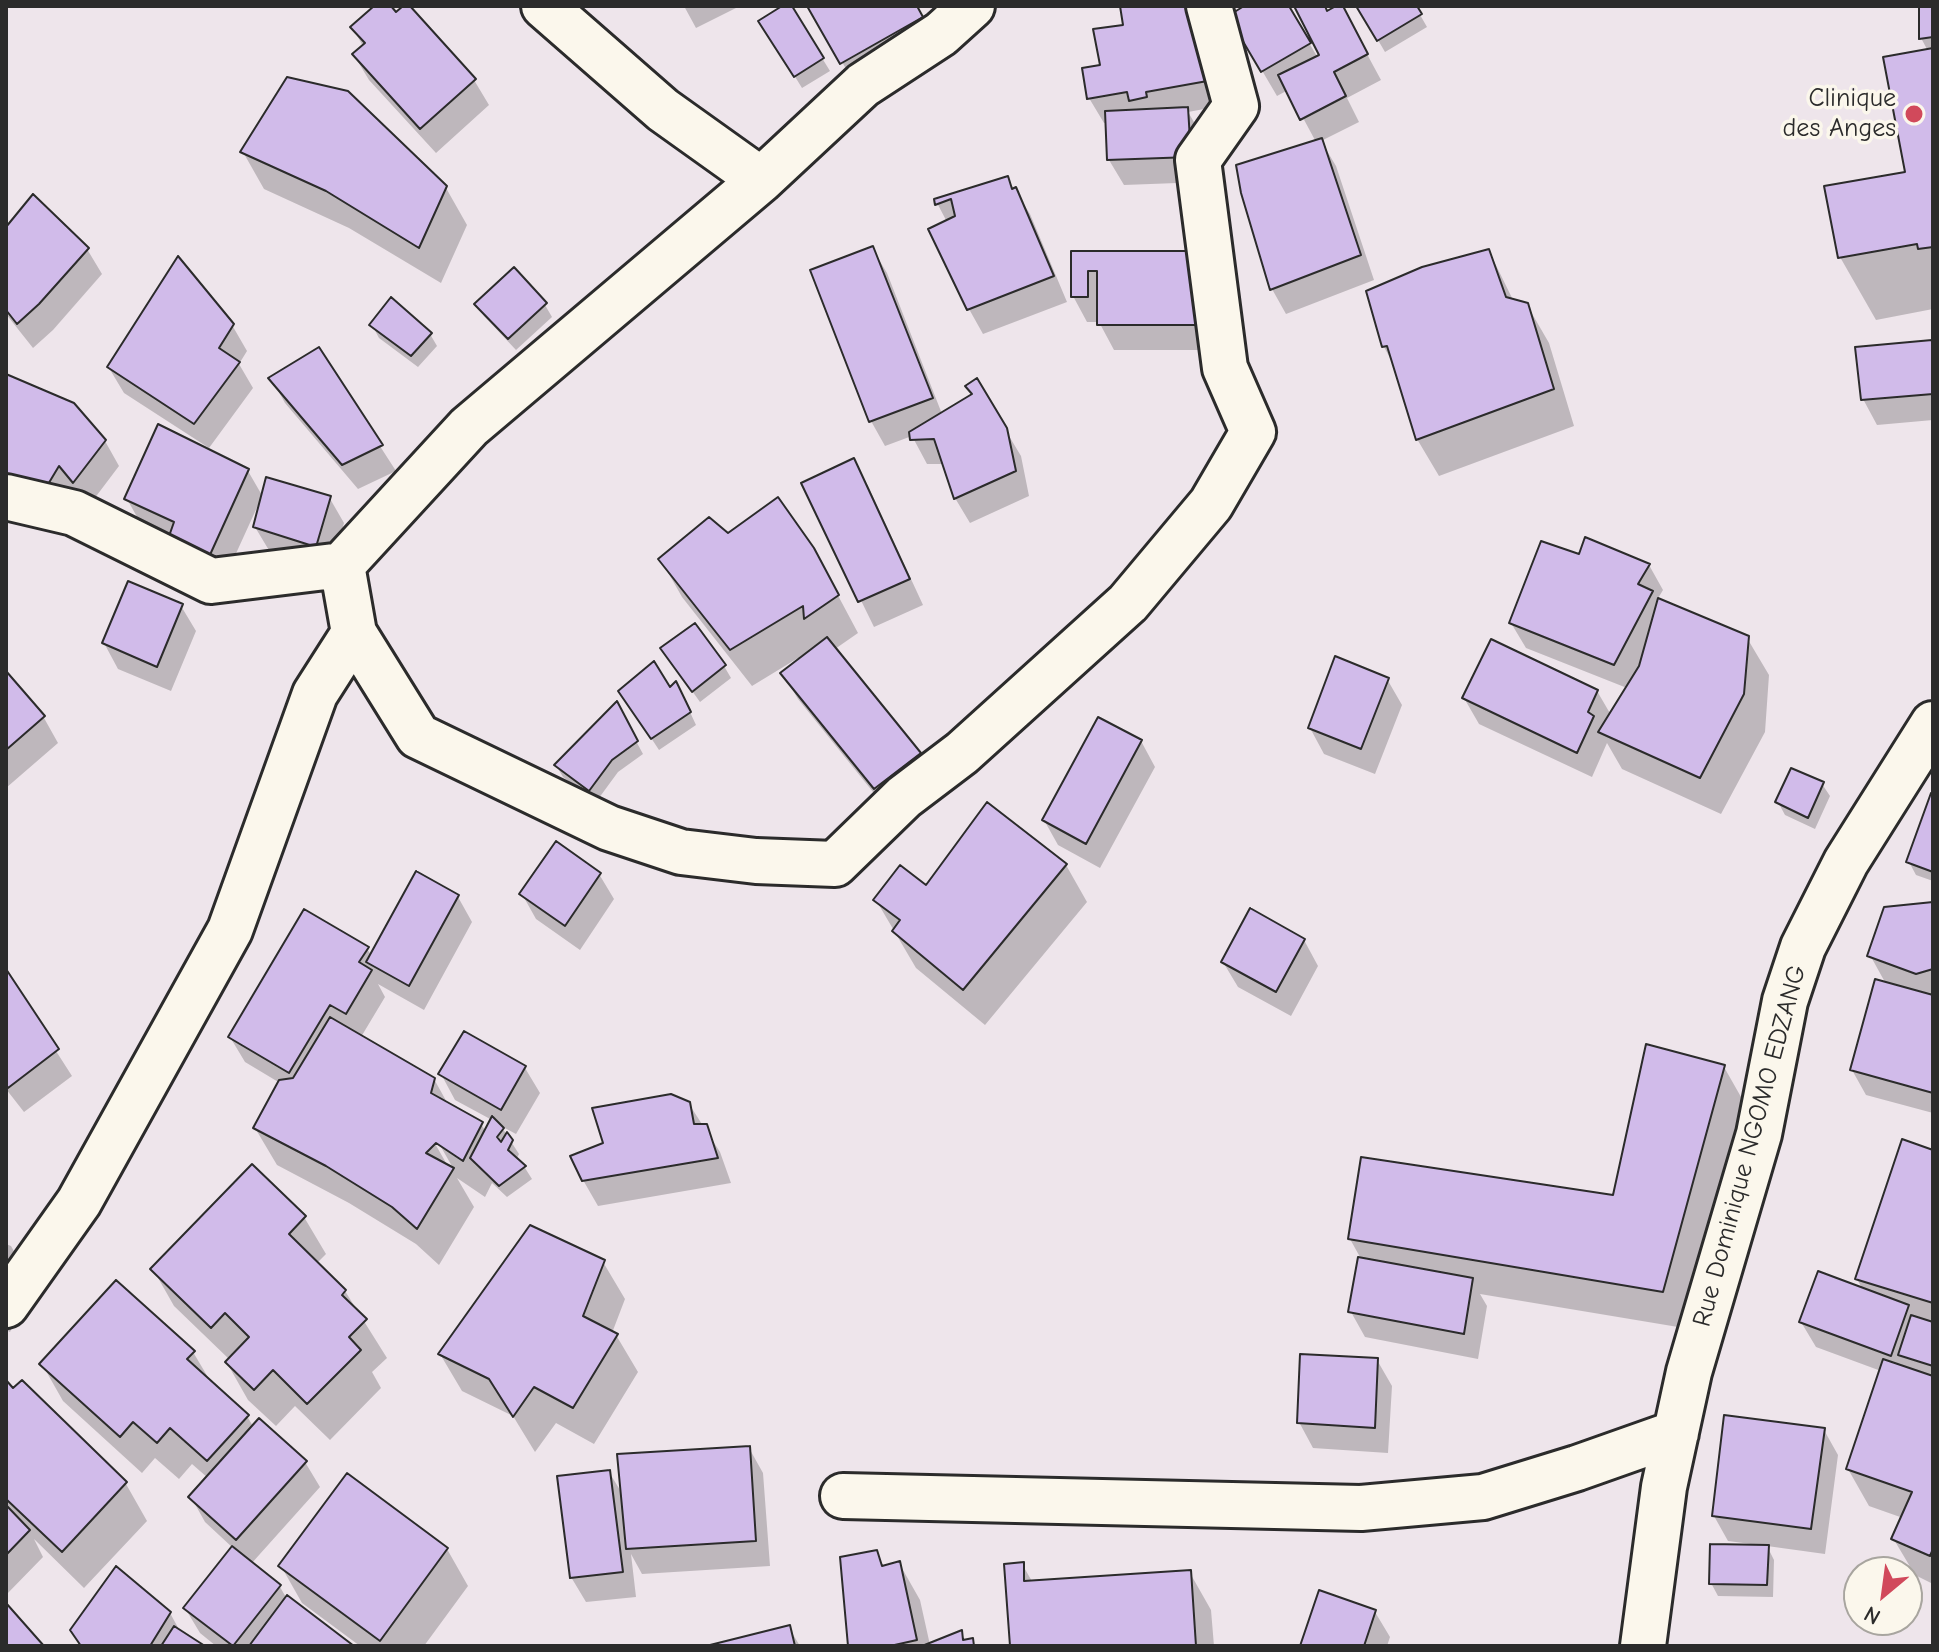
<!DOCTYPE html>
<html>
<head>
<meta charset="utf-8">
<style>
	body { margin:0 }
	#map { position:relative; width:1939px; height:1652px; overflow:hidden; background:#eee5eb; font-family:"Comic Neue",sans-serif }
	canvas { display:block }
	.frame { position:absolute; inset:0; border:8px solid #2b2b2b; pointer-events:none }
	.north { position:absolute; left:1843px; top:1556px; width:80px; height:80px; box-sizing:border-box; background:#fbf7ec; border:2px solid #a8a59f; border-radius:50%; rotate:209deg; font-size:22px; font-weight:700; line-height:32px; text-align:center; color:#2b2b2b }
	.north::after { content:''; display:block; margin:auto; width:28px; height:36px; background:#d1495b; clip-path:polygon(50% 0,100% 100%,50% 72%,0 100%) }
</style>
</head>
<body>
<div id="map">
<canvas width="1939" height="1652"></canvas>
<div class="frame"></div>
<div class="north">N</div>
</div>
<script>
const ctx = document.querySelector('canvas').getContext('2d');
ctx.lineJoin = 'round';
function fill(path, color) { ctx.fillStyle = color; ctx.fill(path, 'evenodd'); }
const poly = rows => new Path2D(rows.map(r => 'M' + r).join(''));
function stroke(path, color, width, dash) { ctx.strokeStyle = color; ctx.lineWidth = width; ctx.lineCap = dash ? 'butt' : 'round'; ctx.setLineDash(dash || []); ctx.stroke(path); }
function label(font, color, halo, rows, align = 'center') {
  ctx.font = font + ' "Comic Neue",sans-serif'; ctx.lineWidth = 7; ctx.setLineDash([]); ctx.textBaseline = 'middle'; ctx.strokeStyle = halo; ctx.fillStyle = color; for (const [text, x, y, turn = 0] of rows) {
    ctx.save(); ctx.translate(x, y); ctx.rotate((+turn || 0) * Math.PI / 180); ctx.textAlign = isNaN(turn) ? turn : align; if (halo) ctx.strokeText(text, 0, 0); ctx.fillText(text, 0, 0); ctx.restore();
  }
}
const shadow = poly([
	[377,6,389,6,396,15,407,6,474,80,489,105,436,153,369,80,354,55,363,46,352,27],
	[684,6,740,6,696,28],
	[785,6,790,6,830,71,802,88,768,33],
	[810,6,915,6,936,43,857,88],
	[1122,6,1206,6,1226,105,1188,112,1201,134,1204,182,1124,185,1109,160,1108,123,1104,123,1089,98,1102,66,1125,27],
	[1248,6,1287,6,1318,58,1322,56,1297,6,1324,6,1327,13,1341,6,1381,80,1347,98,1359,122,1321,141,1336,166,1374,280,1286,314,1272,289,1316,142,1288,90,1277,96,1230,16],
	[1358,6,1415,6,1427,27,1385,52],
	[1921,6,1933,6,1933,309,1876,320,1840,257,1908,174,1928,51,1921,38],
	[243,152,446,188,467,225,441,283,349,228,264,189],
	[1007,178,1030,214,1067,302,983,334,969,309,947,222,936,201],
	[6,230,87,249,102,274,53,330,33,348,6,314],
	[872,248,887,273,942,414,973,396,976,381,1021,456,1029,496,970,523,955,498,944,464,927,464,912,436,885,446,871,421],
	[1489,251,1514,302,1527,305,1549,343,1574,426,1439,476,1417,439,1395,367,1384,347],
	[1073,253,1195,253,1209,350,1114,350,1099,322,1087,322,1073,296],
	[477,304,545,305,552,317,516,350,484,316],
	[232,325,247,351,239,364,253,388,209,448,124,393,109,368],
	[372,325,430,334,437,346,418,367,379,338],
	[1931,343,1933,347,1933,420,1877,425,1863,399],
	[318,350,396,471,358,489,285,403,271,378],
	[6,378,105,441,119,466,88,507,74,489,56,520,6,492],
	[853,461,868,486,923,605,874,627,804,484],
	[248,471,263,497,329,497,344,523,330,572,270,552,255,527,261,504,259,503,223,582,141,524,127,499],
	[187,546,218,560,187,550],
	[727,536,834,588,858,633,835,649,919,754,934,779,890,813,798,699,783,674,800,661,798,658,752,686,682,597,661,560],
	[1581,556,1649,565,1663,590,1657,600,1747,638,1769,675,1765,732,1721,814,1622,769,1607,743,1592,777,1479,724,1464,698,1597,691,1611,715,1627,688,1526,648,1511,623],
	[181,606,196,631,171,691,118,669,104,643],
	[662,649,724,666,731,678,700,702],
	[6,674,44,718,58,743,6,788],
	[1387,679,1402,705,1375,774,1324,754,1310,728],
	[682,695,696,725,659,750,628,703],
	[616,704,643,754,618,772,596,802,563,777,556,765],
	[1141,741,1155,767,1100,868,1058,845,1044,820],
	[1822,784,1830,796,1815,829,1785,815,1778,802],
	[1933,796,1933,881,1916,875,1909,862],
	[1066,865,1087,902,985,1025,916,968,876,900,927,887],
	[599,874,614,899,580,950,536,919,522,894],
	[458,897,472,922,424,1010,378,984,385,997,361,1037,434,1079,449,1106,481,1124,486,1132,492,1120,455,1100,441,1074,464,1033,525,1068,540,1093,516,1134,501,1126,519,1154,516,1160,525,1168,532,1179,507,1197,492,1183,485,1197,457,1178,474,1207,439,1265,416,1244,349,1203,277,1165,255,1128,280,1083,245,1062,230,1037,367,949,372,956],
	[433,1133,453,1168,449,1168,430,1135],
	[1933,905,1933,1113,1866,1095,1852,1070,1886,984,1870,955],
	[1304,940,1318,966,1291,1016,1238,987,1223,962],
	[6,973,72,1076,24,1112,6,1089],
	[1724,1067,1745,1104,1684,1328,1480,1294,1487,1306,1478,1359,1365,1337,1351,1312,1360,1257,1350,1239,1615,1197],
	[689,1104,720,1152,731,1183,598,1206,583,1180],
	[1933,1152,1933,1584,1915,1575,1893,1538,1903,1518,1869,1506,1848,1469,1881,1371,1816,1347,1801,1322,1863,1290,1857,1279],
	[304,1217,326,1254,316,1264,345,1291,387,1358,372,1372,381,1388,330,1440,295,1406,276,1426,248,1400,227,1363,230,1360,174,1306,153,1269],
	[6,1244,11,1246,32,1283,10,1332,6,1330],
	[603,1262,625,1299,612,1333,616,1335,638,1372,594,1444,556,1423,535,1452,513,1416,462,1391,440,1354],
	[193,1352,212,1384,247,1416,254,1428,305,1462,320,1487,251,1564,280,1587,287,1599,351,1646,216,1646,200,1633,185,1608,233,1548,205,1522,191,1497,208,1478,192,1464,179,1479,155,1458,142,1473,63,1401,42,1364],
	[1377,1360,1392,1386,1388,1453,1313,1448,1299,1422],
	[22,1382,126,1484,147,1521,84,1588,34,1539,43,1557,6,1595,6,1383,13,1390],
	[1824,1430,1838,1455,1825,1554,1767,1546,1774,1560,1773,1597,1718,1596,1711,1583,1751,1544,1728,1541,1714,1516],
	[749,1448,763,1473,770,1566,642,1574,631,1554,636,1597,586,1602,571,1577,609,1472,623,1495],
	[447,1549,468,1586,424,1646,360,1646,302,1603,281,1566],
	[876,1553,884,1567,899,1563,920,1600,930,1645,961,1632,966,1642,972,1640,975,1646,850,1646],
	[1022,1564,1033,1583,1190,1573,1211,1610,1214,1646,1012,1646],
	[1375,1612,1390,1637,1387,1646,1302,1646],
	[170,1613,181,1633,201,1646,81,1646,72,1631],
	[789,1628,800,1646,714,1646]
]);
const building = poly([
	[374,6,391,6,396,12,403,6,410,6,476,79,420,129,352,54,365,43,350,27,374,6],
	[782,6,792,6,824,58,794,77,758,21,782,6],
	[807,6,917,6,923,17,840,64,807,6],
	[1120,6,1199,6,1213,80,1146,92,1147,97,1129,101,1127,92,1087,99,1082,68,1100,65,1093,29,1123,25,1120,6],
	[1244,6,1289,6,1311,43,1261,72,1228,16,1244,6],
	[1294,6,1325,6,1327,11,1336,6,1343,6,1368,54,1334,72,1346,96,1300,120,1278,75,1319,55,1294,6],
	[1356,6,1417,6,1422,14,1377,41,1356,6],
	[1919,6,1933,6,1933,37,1919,39,1919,6],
	[1933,48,1933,247,1918,249,1917,244,1838,258,1824,186,1905,172,1883,57,1933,48],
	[287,77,348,91,447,186,419,248,326,191,240,152,287,77],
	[1188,107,1191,157,1107,160,1105,111,1188,107],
	[1322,138,1361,255,1270,290,1241,193,1236,165,1322,138],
	[1008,176,1012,189,1016,187,1054,276,967,310,928,229,955,216,951,199,935,205,934,199,1008,176],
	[33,194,89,248,39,304,17,324,6,310,6,227,33,194],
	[873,246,933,398,869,422,810,270,873,246],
	[1489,249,1506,297,1528,303,1554,389,1416,440,1387,346,1382,347,1366,291,1422,267,1489,249],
	[1071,251,1196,251,1196,325,1097,325,1097,271,1088,271,1088,297,1071,297,1071,251],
	[178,256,234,324,219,348,240,362,194,424,107,367,178,256],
	[514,267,547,303,508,339,474,304,514,267],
	[391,297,432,333,411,356,369,325,391,297],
	[1932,340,1933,394,1861,400,1855,347,1932,340],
	[319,347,383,445,342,465,268,378,319,347],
	[6,374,74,403,106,440,73,483,59,466,41,496,27,484,6,474,6,374],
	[977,378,1007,428,1016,471,954,499,934,439,910,440,909,432,972,394,965,386,977,378],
	[158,424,249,469,209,557,168,539,174,522,124,499,158,424],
	[854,458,910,579,858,602,801,483,854,458],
	[266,477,331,496,316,547,253,527,266,477],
	[778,497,814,548,839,595,804,619,803,606,730,650,658,559,709,517,728,533,778,497],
	[1585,537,1650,564,1638,584,1653,591,1614,665,1509,623,1541,541,1579,554,1585,537],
	[128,581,183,604,157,667,102,643,128,581],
	[1658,598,1749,636,1744,694,1700,778,1598,732,1639,666,1658,598],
	[695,623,726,665,692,692,660,648,695,623],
	[827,637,921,753,874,789,780,673,827,637],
	[1491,639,1598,690,1588,712,1594,716,1577,753,1462,698,1491,639],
	[1335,656,1389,678,1361,749,1308,728,1335,656],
	[654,661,670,687,676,681,691,712,651,739,618,691,654,661],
	[6,671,45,716,6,750,6,671],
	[617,701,638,741,612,760,589,791,554,765,617,701],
	[1098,717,1142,740,1086,844,1042,820,1098,717],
	[1791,768,1824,782,1808,818,1775,802,1791,768],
	[1931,793,1933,794,1933,872,1906,862,1931,793],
	[987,802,1067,864,963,990,892,931,900,920,873,900,900,865,926,885,987,802],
	[556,841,601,873,565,926,519,894,556,841],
	[416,871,459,895,409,986,366,962,416,871],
	[1933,902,1933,969,1916,974,1867,956,1884,907,1933,902],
	[1250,908,1305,939,1276,992,1221,962,1250,908],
	[304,909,369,947,359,962,372,970,346,1014,330,1005,289,1073,228,1037,304,909],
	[6,969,59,1049,8,1088,6,1085,6,969],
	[1875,979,1933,995,1933,1093,1850,1070,1875,979],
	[330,1017,435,1078,431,1093,483,1122,463,1161,436,1143,426,1153,454,1168,417,1229,392,1207,326,1166,253,1128,279,1080,293,1078,330,1017],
	[464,1031,526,1066,501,1110,438,1074,464,1031],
	[1646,1044,1725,1065,1663,1292,1348,1239,1361,1157,1613,1195,1646,1044],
	[671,1094,690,1102,694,1124,707,1124,718,1158,582,1181,570,1156,603,1143,592,1108,671,1094],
	[492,1116,504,1128,497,1137,501,1142,507,1132,513,1140,508,1150,526,1166,499,1186,470,1158,492,1116],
	[1902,1139,1933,1150,1933,1303,1855,1279,1902,1139],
	[252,1164,306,1216,289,1234,346,1290,342,1295,367,1319,349,1337,361,1350,307,1404,273,1370,254,1390,225,1362,249,1337,225,1313,211,1328,150,1269,252,1164],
	[530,1225,605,1260,583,1316,618,1334,573,1408,534,1387,513,1417,489,1379,438,1354,530,1225],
	[1358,1257,1473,1278,1464,1334,1348,1312,1358,1257],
	[1818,1271,1909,1305,1891,1356,1799,1322,1818,1271],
	[116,1280,195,1351,187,1359,249,1415,207,1461,170,1428,157,1443,133,1422,120,1437,39,1364,116,1280],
	[1911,1315,1933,1322,1933,1366,1898,1355,1911,1315],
	[1300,1354,1378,1358,1375,1428,1297,1423,1300,1354],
	[1883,1359,1933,1376,1933,1549,1930,1556,1891,1539,1912,1492,1846,1469,1883,1359],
	[6,1380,13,1388,22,1380,127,1482,62,1552,6,1499,6,1380],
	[1724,1415,1825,1428,1811,1529,1712,1516,1724,1415],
	[259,1418,307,1461,236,1540,188,1497,259,1418],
	[750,1446,756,1541,626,1549,617,1454,750,1446],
	[610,1470,623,1572,570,1578,557,1476,610,1470],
	[347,1473,448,1548,380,1641,278,1566,347,1473],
	[6,1505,30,1530,6,1555,6,1505],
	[1710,1544,1769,1545,1767,1585,1709,1584,1710,1544],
	[232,1546,281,1585,233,1646,183,1608,232,1546],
	[877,1550,882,1566,900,1561,917,1640,890,1646,848,1646,840,1557,877,1550],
	[1024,1562,1024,1581,1191,1570,1196,1646,1010,1646,1004,1564,1024,1562],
	[116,1566,171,1612,150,1646,81,1646,70,1630,116,1566],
	[1319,1590,1376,1610,1364,1646,1300,1646,1319,1590],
	[287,1595,354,1646,249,1646,287,1595],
	[6,1603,44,1646,6,1646,6,1603],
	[790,1625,795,1646,706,1646,790,1625],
	[174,1626,205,1646,161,1646,174,1626],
	[962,1630,963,1640,973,1638,974,1646,922,1646,962,1630]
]);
const street = poly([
	[544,6,663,110,761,180],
	[6,497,74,513,211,581,342,565,469,427,761,180,863,85,941,34,972,6],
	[354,633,418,736,609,828,681,852,756,861,835,864,904,797,962,753,1128,603,1211,504,1253,432,1225,368,1198,160,1236,106,1209,6],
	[6,1305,79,1202,230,930,315,694,354,633,342,565],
	[843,1496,1361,1508,1483,1497,1577,1468,1676,1433],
	[1643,1646,1664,1487,1689,1372,1759,1134,1785,1001,1803,947,1846,862,1933,724]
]);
const markers = [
	[1914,114,10,"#d1495b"]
];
const poiNames = [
	["Clinique",1896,99],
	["des Anges",1896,129]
];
const streetNames = [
	["Rue Dominique NGOMO EDZANG",1750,1146,-75]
];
fill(shadow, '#0003');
fill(building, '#d1bbea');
stroke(building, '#2b2b2b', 2);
stroke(street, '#2b2b2b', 50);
stroke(street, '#fbf7ec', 44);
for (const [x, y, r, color] of markers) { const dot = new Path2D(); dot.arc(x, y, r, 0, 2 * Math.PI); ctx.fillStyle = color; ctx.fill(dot); stroke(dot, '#fbf7ec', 3); }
label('26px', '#2b2b2b', '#fbf7ec', poiNames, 'right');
label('26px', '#2b2b2b', '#fbf7ec', streetNames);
</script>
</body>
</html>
